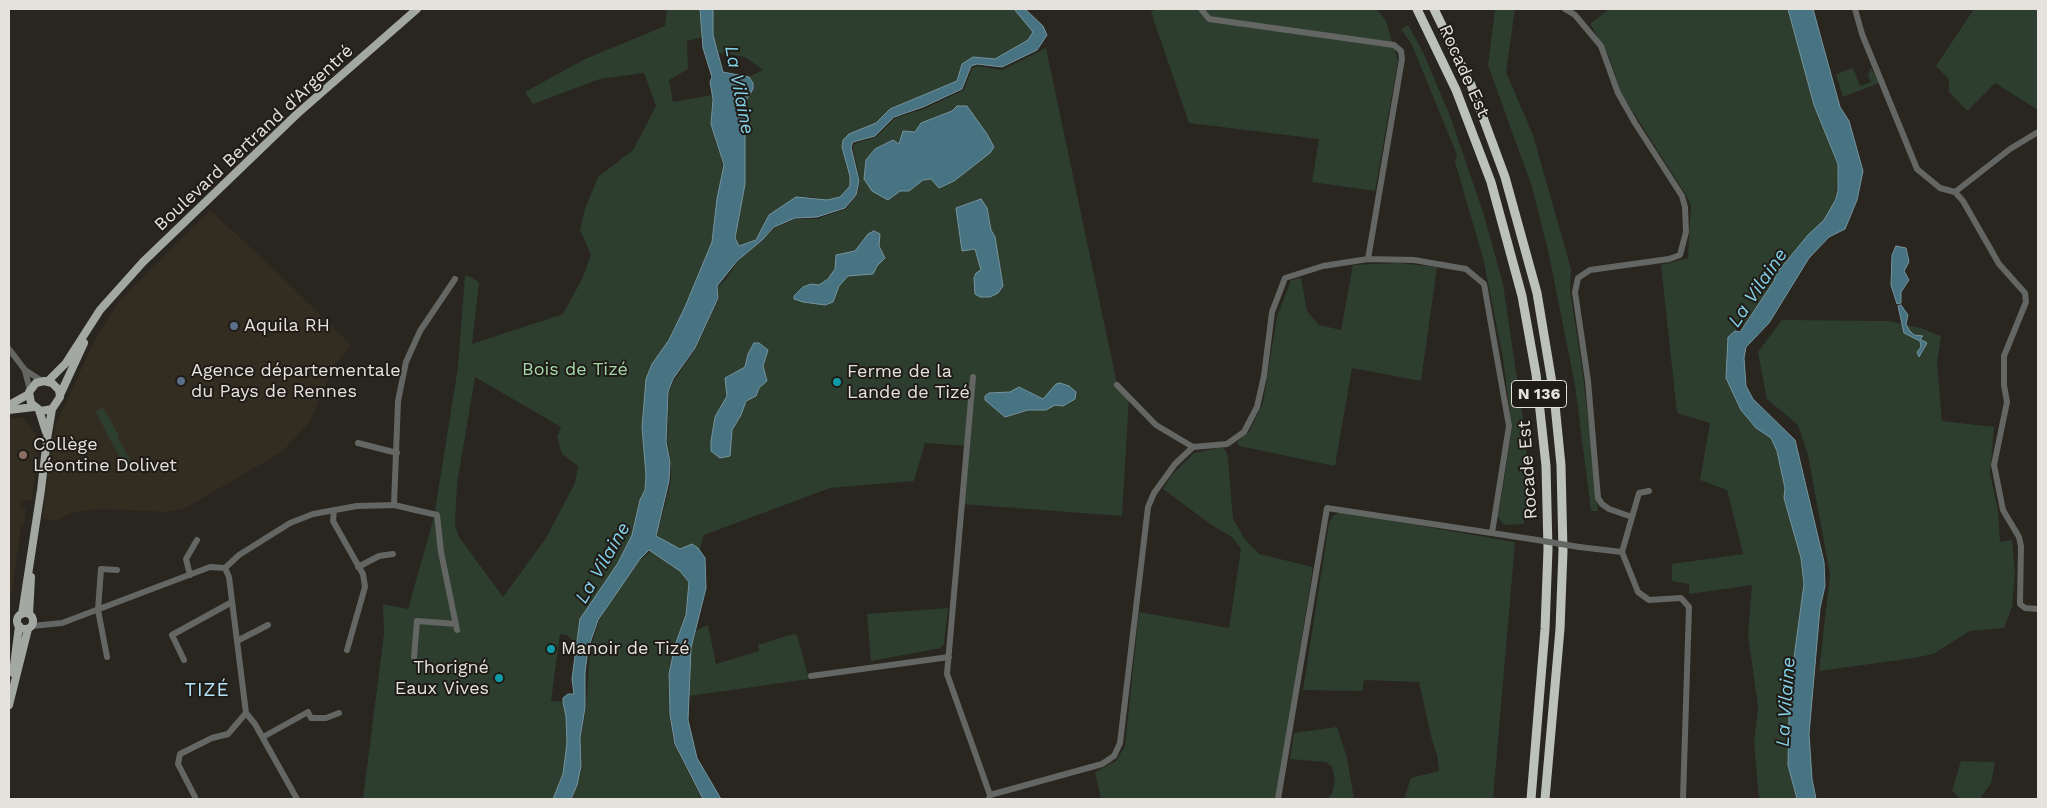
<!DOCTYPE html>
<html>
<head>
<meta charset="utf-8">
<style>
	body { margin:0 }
	#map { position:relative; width:2047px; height:808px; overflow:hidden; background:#29251f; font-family:"Work Sans",sans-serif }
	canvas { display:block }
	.frame { position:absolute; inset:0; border:10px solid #e5e2de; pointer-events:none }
</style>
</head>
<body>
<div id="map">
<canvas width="2047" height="808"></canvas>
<div class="frame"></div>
</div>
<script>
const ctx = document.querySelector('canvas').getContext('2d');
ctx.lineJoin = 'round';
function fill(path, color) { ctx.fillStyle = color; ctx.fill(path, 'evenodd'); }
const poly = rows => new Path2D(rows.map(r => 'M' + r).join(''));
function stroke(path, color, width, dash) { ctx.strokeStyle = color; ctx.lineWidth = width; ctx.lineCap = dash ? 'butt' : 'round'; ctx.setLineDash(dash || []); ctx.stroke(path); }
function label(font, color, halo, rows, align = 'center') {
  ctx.font = font + ' "Work Sans",sans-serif'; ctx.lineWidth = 4; ctx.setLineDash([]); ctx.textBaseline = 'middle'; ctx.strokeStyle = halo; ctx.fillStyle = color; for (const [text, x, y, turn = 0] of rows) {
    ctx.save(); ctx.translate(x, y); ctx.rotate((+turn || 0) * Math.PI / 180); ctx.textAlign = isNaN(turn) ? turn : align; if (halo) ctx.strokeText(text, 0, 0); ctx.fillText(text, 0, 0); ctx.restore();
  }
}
const built = poly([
	[210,210,276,271,351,345,334,366,309,423,282,452,185,508,167,512,102,509,74,512,55,521,42,519,55,427,95,339,119,301],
	[23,417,39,438,32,500,21,500,20,508,26,509,24,525,21,527,12,592,9,595,9,419]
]);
const green = poly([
	[667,9,700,9,702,37,687,41,688,69,669,80,673,102,712,95,711,124,724,169,717,199,712,242,685,307,669,340,652,364,646,379,642,427,646,475,645,490,640,500,632,535,618,563,580,619,577,645,567,635,560,634,551,701,563,702,566,716,567,743,563,774,553,799,363,799,384,633,383,604,408,609,434,517,458,367,465,275,473,278,479,283,472,344,563,314,582,279,591,255,580,230,585,209,598,177,633,150,656,106,644,73,600,79,533,104,525,92,585,59,665,26],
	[475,377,561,427,557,437,562,454,578,466,575,483,546,538,503,597,459,537,455,525,457,484],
	[713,9,1014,9,1033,32,1028,40,995,59,962,64,957,81,890,109,876,123,849,134,842,147,850,176,850,186,840,197,827,200,810,197,769,215,756,240,739,246,735,238,744,184,745,102,753,89,753,83,749,77,763,70,745,57,719,53,713,35],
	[1156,9,1377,9,1386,21,1398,61,1375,191,1312,182,1319,139,1189,123,1151,12],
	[1495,9,1515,9,1506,72,1533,135,1571,269,1570,290,1583,375,1598,511,1591,511,1575,385,1548,250,1532,187,1488,65],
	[1609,9,1788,9,1814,105,1838,164,1836,198,1824,220,1795,250,1776,274,1774,281,1745,323,1728,337,1728,374,1756,428,1771,438,1777,451,1785,488,1784,498,1801,558,1804,584,1793,665,1794,676,1789,716,1788,765,1796,799,1759,799,1754,743,1758,707,1748,634,1752,585,1689,594,1689,584,1672,581,1672,564,1743,554,1727,490,1700,480,1710,423,1677,413,1661,265,1688,258,1691,206,1686,195,1621,93,1609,56,1590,24],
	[1974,9,2038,9,2038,110,1995,83,1967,111,1949,92,1949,79,1936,66],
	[1408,25,1423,52,1450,116,1483,212,1503,284,1526,439,1527,491,1524,524,1504,525,1498,517,1512,429,1503,358,1483,258,1455,162,1457,155,1412,45,1401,29],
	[1046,48,1117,384,1129,397,1122,516,962,504,968,446,925,443,914,481,830,488,704,535,689,582,686,615,674,645,668,674,669,715,674,744,702,799,572,799,582,767,581,738,586,708,590,649,599,621,606,608,640,560,650,552,657,535,671,481,671,462,667,442,669,392,674,381,696,348,719,298,718,287,727,278,737,262,775,228,795,219,817,219,846,209,857,195,860,181,853,148,854,144,876,137,895,118,924,109,964,90,972,68,977,66,1002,70],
	[1853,68,1860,86,1871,82,1868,75,1871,68,1879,83,1843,97,1836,74],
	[1398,263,1437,267,1421,381,1352,368,1335,466,1239,446,1237,442,1249,432,1263,403,1277,317,1291,280,1301,278,1307,311,1319,325,1341,330,1353,265],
	[1782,320,1888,321,1920,328,1941,336,1937,363,1942,421,1994,427,1990,474,1998,510,2000,542,2012,540,2015,573,2012,607,2004,628,1970,631,1933,654,1914,658,1819,671,1830,575,1808,455,1798,425,1767,399,1758,352],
	[103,407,119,436,118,438,134,466,123,461,117,453,96,412],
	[1222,447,1226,451,1228,458,1233,519,1244,538,1259,554,1313,567,1276,799,1101,799,1095,772,1116,761,1125,746,1139,612,1229,628,1241,549,1232,537,1213,526,1163,489,1171,476,1194,453],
	[1340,512,1515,542,1493,799,1404,799,1411,778,1439,771,1437,755,1432,740,1419,682,1364,680,1362,691,1303,690,1329,523,1333,516],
	[948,608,944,644,941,648,871,661,867,614],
	[708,625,716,664,759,651,758,645,793,634,797,635,809,679,689,696,691,648,697,630],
	[1337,727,1347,758,1354,799,1327,799,1332,794,1335,781,1332,767,1326,762,1290,759,1294,733],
	[1961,761,1995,762,1991,783,1980,799,1961,799,1952,791]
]);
const water = poly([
	[700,9,713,9,713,35,723,72,749,77,753,83,753,89,745,102,745,184,735,238,739,246,756,240,769,215,796,197,827,200,840,197,850,186,850,176,842,147,843,140,849,134,876,123,890,109,957,81,962,64,973,57,995,59,1028,40,1033,32,1014,9,1025,9,1043,26,1047,35,1037,50,1002,67,977,64,971,66,962,89,923,107,894,117,875,136,853,142,851,147,859,181,856,195,845,208,817,217,795,218,774,227,762,240,737,261,717,286,718,298,695,348,673,379,668,392,666,442,670,462,669,481,656,536,680,549,692,544,698,548,705,558,706,588,691,648,688,720,697,758,721,799,703,799,675,744,670,715,669,674,675,645,686,615,689,582,680,571,649,550,640,559,598,620,588,649,585,672,585,708,580,738,581,766,577,785,571,799,553,799,563,774,567,743,566,716,563,702,563,698,568,694,574,694,572,679,580,619,618,563,632,535,640,500,645,490,646,475,642,427,646,379,652,364,669,340,685,307,712,242,717,199,724,165,711,124,713,99,710,82,712,77,703,48,700,9],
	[1788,9,1813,9,1840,107,1849,121,1863,171,1857,200,1845,229,1829,237,1809,258,1769,323,1746,347,1744,358,1746,386,1753,399,1795,440,1824,562,1825,586,1820,608,1809,734,1812,779,1816,799,1797,799,1788,765,1789,716,1794,676,1793,665,1804,584,1801,558,1784,498,1785,488,1777,451,1771,438,1756,428,1741,410,1726,378,1728,337,1735,331,1740,332,1774,281,1776,274,1808,235,1824,220,1836,199,1838,190,1838,164,1814,105,1788,9],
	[957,106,967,106,987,134,994,147,990,153,954,181,939,188,931,179,923,180,909,191,900,191,888,200,872,191,864,179,866,160,875,149,893,140,899,144,903,131,915,132,921,123,952,111,957,106],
	[981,199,987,208,991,230,995,237,1003,286,998,293,990,297,980,297,975,294,974,278,976,273,981,270,975,249,962,251,956,208,981,199],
	[874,231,880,234,879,246,885,258,877,266,873,274,848,276,839,286,833,302,825,305,803,302,794,299,794,296,803,287,811,284,819,285,828,279,835,269,836,255,855,251,868,234,874,231],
	[1896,246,1906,248,1909,262,1904,271,1909,280,1901,292,1901,303,1897,304,1891,285,1892,255,1896,246],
	[1901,305,1908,315,1906,324,1909,330,1914,335,1923,336,1920,339,1927,343,1919,357,1917,352,1921,347,1920,341,1904,333,1898,306,1901,305],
	[754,343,759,343,768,350,763,366,767,381,759,388,756,396,746,401,741,415,732,430,730,456,720,458,711,451,711,441,715,417,727,396,725,378,745,367,748,354,754,343],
	[1060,383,1069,386,1076,392,1075,399,1063,406,1055,405,1046,410,1028,410,1005,417,985,400,985,396,989,393,1010,392,1019,387,1043,399,1056,384,1060,383]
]);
const minor = poly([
	[1201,9,1209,19,1394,45,1401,51,1402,59,1368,259],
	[1565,9,1575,15,1601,46,1618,93,1635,123,1682,196,1685,207,1686,232,1680,255,1669,259,1590,270,1578,278,1575,292,1588,381,1598,498,1602,504,1609,509,1632,517],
	[1855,9,1862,34,1917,169,1940,188,1955,192,1963,201,1999,264,2025,293,2026,302,2004,356,2004,385,2007,402,1994,465,2003,510,2019,537,2021,546,2020,604,2025,608,2038,609],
	[1955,192,2010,149,2038,132],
	[9,349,25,370,42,381],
	[25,371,30,390],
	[973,377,947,674,990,795],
	[1117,385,1156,425,1193,447],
	[358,443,397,453],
	[394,505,398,401,406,362,420,331,455,279],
	[334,510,333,521,363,574,365,587,347,650],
	[1579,547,1622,552,1638,592,1649,600,1681,598,1689,607,1683,799],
	[1622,552,1639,493,1649,491],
	[358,567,379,556,393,554],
	[225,568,229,577,246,713,255,724,297,799],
	[190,575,186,559,197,540],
	[32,626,62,623,210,567,225,568,239,555,290,523,313,514,357,506,394,505,437,515,441,552,457,630],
	[237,641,268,625],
	[107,657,98,610,101,569,117,570],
	[414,657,417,621,456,624],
	[184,660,172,635,232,602],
	[811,676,949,657],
	[263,737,308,712,311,718,326,718,339,713],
	[195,797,178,764,180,754,212,738,228,734,246,713],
	[989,799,990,795,1102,764,1114,756,1120,743,1148,507,1154,493,1175,464,1193,447,1227,444,1244,432,1257,407,1264,376,1272,312,1285,278,1323,266,1368,259,1414,260,1466,269,1484,284,1509,426,1492,533],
	[1278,799,1327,508,1531,539]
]);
const major = poly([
	[48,381,66,363,100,310,143,262,297,114,417,9],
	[60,395,84,343],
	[9,405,29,394],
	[9,410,34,407],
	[39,410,46,432],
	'17 621a8 8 0 1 1 16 0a8 8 0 1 1-16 0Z',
	[22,614,41,490,47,439,52,409,60,397,59,390,52,383,44,381,36,383,29,392,31,403,41,411,52,409],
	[29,614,31,577],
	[13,673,19,626],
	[9,705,28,629]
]);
const highway = poly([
	[1417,9,1456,90,1491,182,1522,296,1536,374,1546,466,1548,549,1545,629,1531,799],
	[1434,9,1471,85,1505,177,1537,293,1554,395,1561,465,1563,551,1560,629,1545,799]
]);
const minorBridge = poly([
	[1531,539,1579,547]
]);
const markers = [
	[234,326,5,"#5c6f8a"],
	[181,381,5,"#5c6f8a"],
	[837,382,5,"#0f9aa8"],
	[23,455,5,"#8d6e63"],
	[551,649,5,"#0f9aa8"],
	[499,678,5,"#0f9aa8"]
];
const shields = [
	[1539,394,55]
];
const shieldNames = [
	["N 136",1539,394]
];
const streetNames = [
	["Rocade Est",1464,71,66],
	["Boulevard Bertrand d'Argentré",254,138,-43],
	["Rocade Est",1528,470,-94]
];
const poiNames = [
	["Aquila RH",244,326],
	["Agence départementale",191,371],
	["du Pays de Rennes",191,392],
	["Ferme de la",847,372],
	["Lande de Tizé",847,393],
	["Collège",33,445],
	["Léontine Dolivet",33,466],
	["Manoir de Tizé",561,649],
	["Thorigné",489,668,"right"],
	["Eaux Vives",489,689,"right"]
];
const parkNames = [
	["Bois de Tizé",575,370]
];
const waterNames = [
	["La Vilaine",739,90,79],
	["La Vilaine",1758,288,-56],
	["La Vilaine",603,563,-60],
	["La Vilaine",1786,702,-86]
];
const neighbourhoodNames = [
	["TIZÉ",207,690]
];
fill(built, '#332c21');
fill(green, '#2d3e2e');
fill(water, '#477382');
stroke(water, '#76949e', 1);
stroke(minor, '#646664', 6);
stroke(major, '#a3a8a2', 8);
stroke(highway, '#bcc1ba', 9);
stroke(minorBridge, '#646664', 6);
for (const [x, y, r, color] of markers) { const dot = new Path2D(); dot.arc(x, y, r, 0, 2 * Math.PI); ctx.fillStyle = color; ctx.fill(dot); stroke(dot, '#1f1b16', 2); }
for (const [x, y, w] of shields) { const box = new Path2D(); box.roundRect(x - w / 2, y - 13.5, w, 27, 4); ctx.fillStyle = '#1f1b16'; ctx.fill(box); stroke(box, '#e5e2de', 1); }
label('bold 16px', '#e5e2de', null, shieldNames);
label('18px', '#e5e2de', '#1f1b16', streetNames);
label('18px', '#e5e2de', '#1f1b16', poiNames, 'left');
label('18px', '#a6d9a9', '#1f1b16', parkNames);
label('italic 19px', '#83d0e9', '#1f1b16', waterNames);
ctx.letterSpacing = '1px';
label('19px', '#b4e7fd', '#1f1b16', neighbourhoodNames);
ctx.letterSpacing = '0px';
</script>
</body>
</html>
